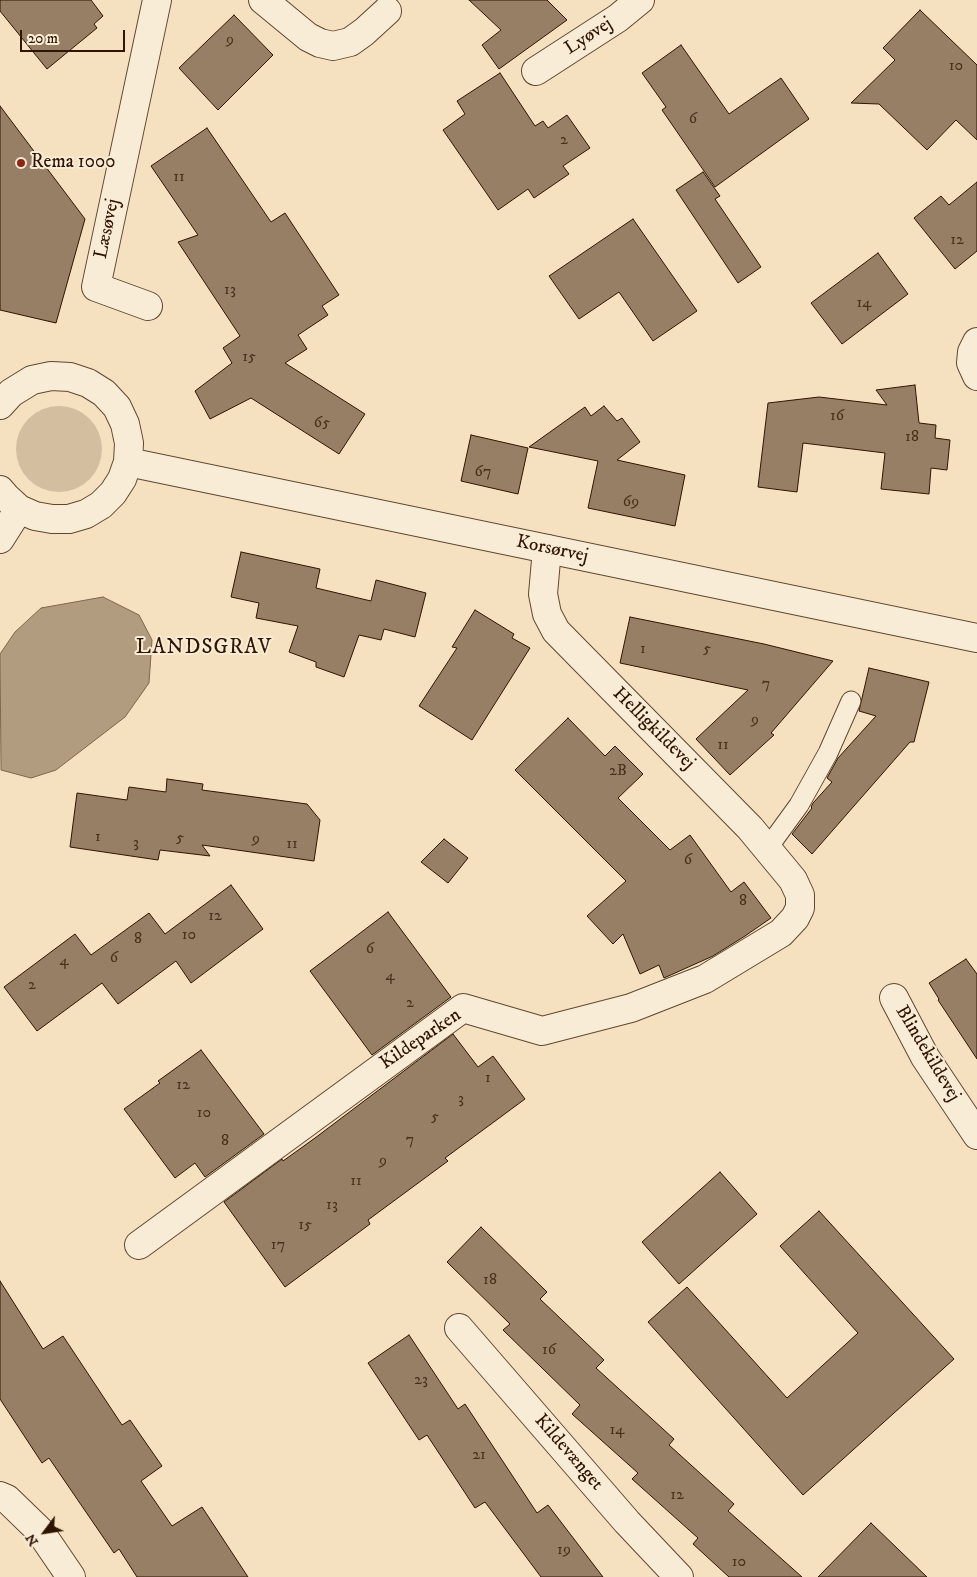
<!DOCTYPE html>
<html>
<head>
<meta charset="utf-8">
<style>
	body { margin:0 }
	#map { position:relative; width:977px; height:1577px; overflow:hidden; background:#f5e1c0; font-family:"IM FELL DW Pica",serif }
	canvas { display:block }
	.north { position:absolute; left:20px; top:1507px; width:50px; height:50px; -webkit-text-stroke:4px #f8ecd6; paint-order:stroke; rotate:239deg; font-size:14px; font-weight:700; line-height:20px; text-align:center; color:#2f1500 }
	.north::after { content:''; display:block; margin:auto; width:18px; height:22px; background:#2f1500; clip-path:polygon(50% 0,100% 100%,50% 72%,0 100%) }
	.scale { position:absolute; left:20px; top:30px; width:105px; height:22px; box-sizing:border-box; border:2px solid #2f1500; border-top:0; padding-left:6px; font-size:15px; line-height:18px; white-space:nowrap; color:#2f1500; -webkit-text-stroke:4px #f8ecd6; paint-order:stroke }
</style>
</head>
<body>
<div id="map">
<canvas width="977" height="1577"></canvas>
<div class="north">N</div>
<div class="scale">20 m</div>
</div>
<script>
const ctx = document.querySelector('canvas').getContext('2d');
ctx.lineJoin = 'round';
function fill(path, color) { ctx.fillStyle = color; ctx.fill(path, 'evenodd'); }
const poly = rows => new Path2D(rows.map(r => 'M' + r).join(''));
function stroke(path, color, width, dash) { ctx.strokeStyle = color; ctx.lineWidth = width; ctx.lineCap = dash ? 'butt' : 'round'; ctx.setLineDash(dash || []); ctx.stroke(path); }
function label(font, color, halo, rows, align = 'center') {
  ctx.font = font + ' "IM FELL DW Pica",serif'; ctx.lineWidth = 4; ctx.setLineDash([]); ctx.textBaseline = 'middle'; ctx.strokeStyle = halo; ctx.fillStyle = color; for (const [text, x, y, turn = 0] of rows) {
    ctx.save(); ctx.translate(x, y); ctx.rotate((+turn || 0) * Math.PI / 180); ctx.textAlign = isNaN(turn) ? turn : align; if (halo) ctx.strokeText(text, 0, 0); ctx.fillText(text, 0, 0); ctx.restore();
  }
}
const green = poly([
	'16 449a43 43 0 1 1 86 0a43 43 0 1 1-86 0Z'
]);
const water = poly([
	[103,597,139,615,152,640,149,683,125,717,56,770,31,778,1,770,0,654,15,632,41,608,103,597]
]);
const building = poly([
	[0,0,91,0,103,16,94,24,97,28,47,69,0,11,0,0],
	[469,0,547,0,567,20,499,69,482,45,501,30,469,0],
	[920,10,977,65,977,140,956,120,927,150,879,104,851,103,895,60,883,48,920,10],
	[234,15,273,55,218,110,179,68,234,15],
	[681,45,729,114,781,78,809,119,715,187,662,110,666,107,642,73,681,45],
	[500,73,535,126,543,121,548,128,567,115,590,148,563,166,569,174,534,198,528,189,498,210,443,130,465,114,457,101,500,73],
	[0,106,85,219,56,323,0,310,0,106],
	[207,128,271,222,285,213,339,295,322,306,328,315,298,335,307,349,285,363,365,414,339,454,251,398,210,419,195,391,232,363,223,348,240,336,178,242,198,235,151,166,207,128],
	[703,172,720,196,715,199,761,267,738,283,676,190,703,172],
	[977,182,977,251,955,269,914,218,941,196,949,205,977,182],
	[633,219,697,311,653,341,619,292,579,319,549,276,633,219],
	[878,253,908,294,842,344,811,303,878,253],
	[915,385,919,423,936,425,935,438,950,440,947,470,931,468,929,494,881,489,885,453,803,443,797,492,758,487,768,403,819,397,887,405,876,390,915,385],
	[604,406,617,421,622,418,640,442,617,460,685,475,675,526,588,508,598,461,529,447,585,407,591,416,604,406],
	[471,435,528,448,518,494,461,481,471,435],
	[241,552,320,569,316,588,371,601,376,580,426,593,415,637,384,629,381,640,359,635,344,677,316,667,316,662,289,652,298,626,256,618,259,603,231,597,241,552],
	[475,610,514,634,512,638,530,648,472,740,419,706,457,648,452,647,475,610],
	[630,617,764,644,833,661,771,733,774,735,730,775,696,739,748,690,620,663,630,617],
	[869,668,929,682,914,742,910,742,812,854,792,834,812,808,811,807,813,803,832,782,827,778,838,758,876,716,859,711,869,668],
	[568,718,605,756,615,746,643,774,618,798,670,850,690,835,731,892,744,882,771,918,745,936,713,956,664,978,659,965,640,974,623,934,613,944,587,916,626,881,515,770,568,718],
	[167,779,203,784,202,790,307,804,320,820,314,861,202,845,210,856,160,850,158,860,70,847,77,793,127,800,129,787,166,792,167,779],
	[444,839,468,858,448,883,421,862,444,839],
	[231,885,263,929,191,983,176,961,118,1004,102,983,37,1031,4,987,75,934,91,955,149,913,165,934,231,885],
	[388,912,451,997,372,1055,310,971,388,912],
	[966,959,977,974,977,1059,938,1000,939,999,929,983,966,959],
	[453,1034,478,1067,493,1056,525,1099,445,1158,448,1161,368,1220,370,1224,285,1287,224,1202,282,1159,283,1161,315,1138,453,1034],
	[201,1050,264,1134,205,1177,195,1163,175,1178,124,1109,160,1083,158,1081,201,1050],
	[720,1172,757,1214,679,1284,642,1242,720,1172],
	[819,1211,954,1359,803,1495,648,1322,687,1287,787,1398,858,1333,780,1246,819,1211],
	[481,1227,547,1292,540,1299,604,1360,596,1368,674,1439,669,1445,734,1504,728,1511,802,1577,729,1577,693,1544,698,1538,632,1479,638,1473,572,1414,580,1405,503,1330,510,1324,447,1262,481,1227],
	[0,1281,43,1349,63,1336,122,1425,130,1420,162,1466,141,1481,172,1526,202,1507,248,1577,137,1577,119,1549,114,1553,49,1458,42,1463,0,1399,0,1281],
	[409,1335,458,1409,465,1404,537,1513,548,1505,603,1577,541,1577,485,1502,475,1508,427,1435,419,1440,368,1363,409,1335],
	[871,1523,927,1577,818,1577,871,1523]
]);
const service = poly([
	[767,849,799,805,828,753,851,701]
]);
const minor = poly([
	[263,0,308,37,320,43,333,46,350,42,364,32,387,11],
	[536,71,618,18,640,0],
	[148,306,96,287,157,0],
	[977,342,972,352,971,363,977,376],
	[894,998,925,1057,977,1135],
	[139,1245,463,1008,542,1031,631,1008,705,979,781,933,795,918,800,908,800,895,793,880,750,828,556,631,547,614,543,594,547,549],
	[459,1328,627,1522,679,1577],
	[0,1496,7,1499,39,1530,71,1577]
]);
const tertiary = poly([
	[0,405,11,393,32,380,51,376,70,377,88,383,104,393,117,407,125,424,129,443,128,462,122,479,113,493,101,505,86,514,69,519,52,519,35,516,19,509,6,497,0,490],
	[128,462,977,638],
	[0,539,19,509]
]);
const markers = [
	[21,163,5,"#8f2418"]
];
const numberNames = [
	["9",230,41],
	["10",956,67],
	["6",693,120],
	["2",564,141],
	["11",179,178],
	["12",957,241],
	["13",230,291],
	["14",864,304],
	["15",249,358],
	["16",837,417],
	["65",322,424],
	["18",912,438],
	["67",483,473],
	["69",631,503],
	["1",643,650],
	["5",707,650],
	["7",766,685],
	["9",755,721],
	["11",723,746],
	["2B",618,772],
	["1",98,838],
	["5",180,839],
	["9",256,840],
	["3",136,844],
	["11",292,845],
	["6",688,861],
	["8",743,902],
	["12",215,917],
	["10",189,936],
	["8",138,940],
	["6",370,950],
	["6",114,959],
	["4",64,962],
	["4",390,977],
	["2",32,986],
	["2",410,1004],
	["1",488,1079],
	["12",183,1086],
	["3",461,1100],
	["10",204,1114],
	["5",435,1118],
	["7",410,1141],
	["8",225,1142],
	["9",383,1162],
	["11",356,1182],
	["13",332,1206],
	["15",305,1226],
	["17",278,1246],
	["18",490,1281],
	["16",549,1351],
	["23",421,1381],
	["14",617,1431],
	["21",479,1456],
	["12",677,1496],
	["19",564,1551],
	["10",739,1563]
];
const streetNames = [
	["Lyøvej",589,37,-33],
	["Læsøvej",108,229,-78],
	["Korsørvej",552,550,12],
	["Helligkildevej",653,729,45],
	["Kildeparken",421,1040,-34],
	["Blindekildevej",927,1054,59],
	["Kildevænget",568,1453,49]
];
const poiNames = [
	["Rema 1000",31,163]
];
const quarterNames = [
	["LANDSGRAV",204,649]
];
fill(green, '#d3be9f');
fill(water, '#b29c7f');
stroke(water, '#7e664c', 1);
fill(building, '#967f64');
stroke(building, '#2f1500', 1);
stroke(service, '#604830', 21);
stroke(minor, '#604830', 30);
stroke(tertiary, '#604830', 30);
stroke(service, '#f8ecd6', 19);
stroke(minor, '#f8ecd6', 28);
stroke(tertiary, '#f8ecd6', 28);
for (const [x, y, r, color] of markers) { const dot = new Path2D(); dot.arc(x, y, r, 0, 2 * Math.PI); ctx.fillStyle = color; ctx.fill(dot); stroke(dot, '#f8ecd6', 2); }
label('16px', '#493019', null, numberNames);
label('19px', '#2f1500', '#f8ecd6', streetNames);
label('19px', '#2f1500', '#f8ecd6', poiNames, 'left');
ctx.letterSpacing = '1px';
label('21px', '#2f1500', '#f8ecd6', quarterNames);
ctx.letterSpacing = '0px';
</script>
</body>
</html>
